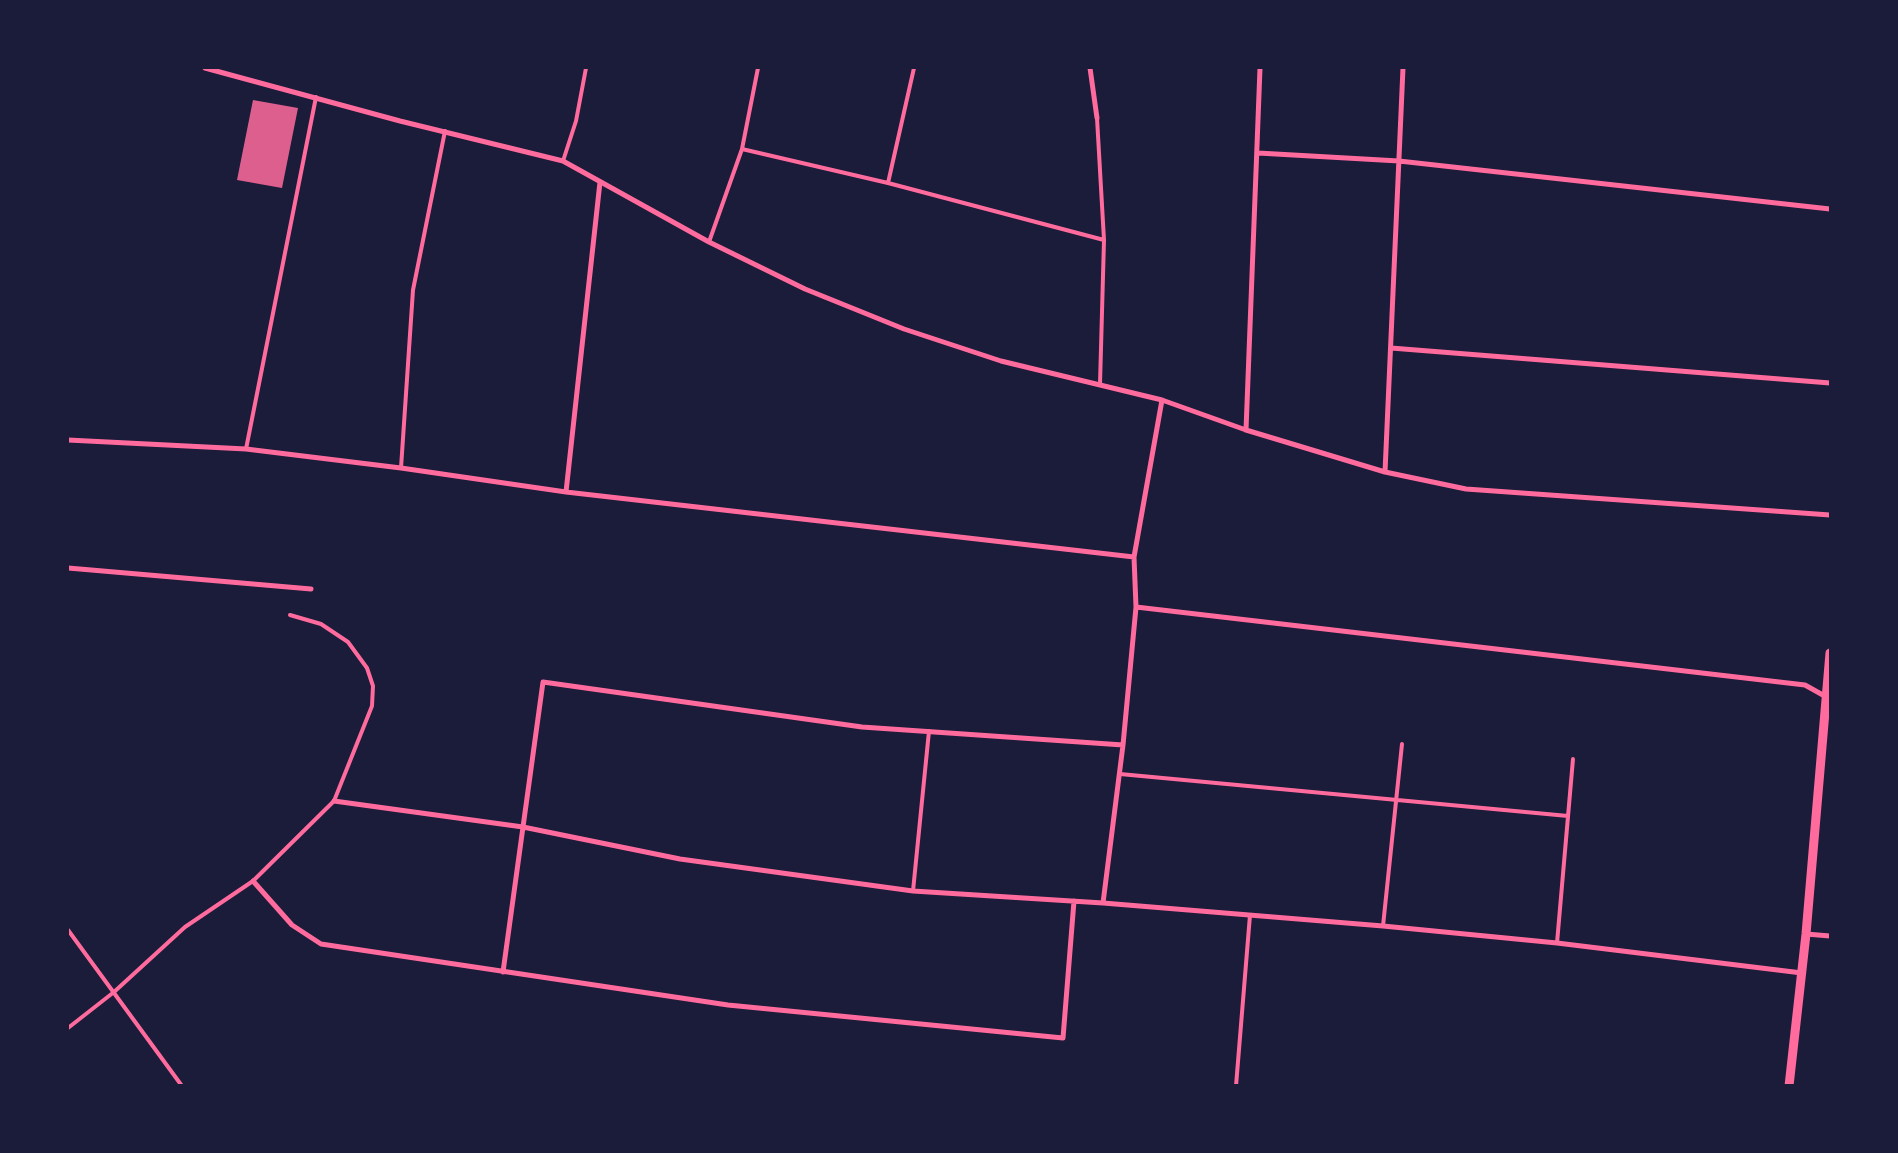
<!DOCTYPE html>
<html>
<head>
<meta charset="utf-8">
<style>
	body { margin:0 }
	#map { position:relative; width:1898px; height:1153px; overflow:hidden; background:#1b1b3a; font-family:Roboto,sans-serif }
	canvas { display:block }
	.frame { position:absolute; inset:0; border:69px solid #1b1b3a; pointer-events:none }
</style>
</head>
<body>
<div id="map">
<canvas width="1898" height="1153"></canvas>
<div class="frame"></div>
</div>
<script>
const ctx = document.querySelector('canvas').getContext('2d');
ctx.lineJoin = 'round';
function fill(path, color) { ctx.fillStyle = color; ctx.fill(path, 'evenodd'); }
const poly = rows => new Path2D(rows.map(r => 'M' + r).join(''));
function stroke(path, color, width, dash) { ctx.strokeStyle = color; ctx.lineWidth = width; ctx.lineCap = dash ? 'butt' : 'round'; ctx.setLineDash(dash || []); ctx.stroke(path); }
const building = poly([
	[253,100,298,108,282,188,237,180]
]);
const service = poly([
	[1097,118,1104,240,1100,384],
	[742,149,758,68],
	[563,161,576,121,586,68],
	[888,183,914,68],
	[709,242,742,149,888,183,1104,240],
	[246,449,316,97],
	[401,468,413,290,445,131],
	[1120,774,1568,816],
	[913,891,929,731],
	[1383,926,1402,744],
	[68,930,182,1086],
	[1557,943,1573,759],
	[68,1028,114,992,185,927,253,881,334,801,372,706,373,686,367,668,348,642,321,624,290,615],
	[1236,1086,1250,915]
]);
const minor = poly([
	[205,68,400,121,563,161,709,242,805,289,904,329,1001,361,1162,400,1246,430,1385,472,1466,489,1830,515],
	[1090,68,1097,118],
	[1258,153,1399,161,1830,209],
	[1391,348,1830,383],
	[1246,430,1260,68],
	[68,440,246,449,401,468,566,492,1134,557],
	[1385,472,1403,68],
	[566,492,600,182],
	[68,568,311,589],
	[1136,607,1805,685,1830,699],
	[334,801,523,827,680,859,913,891,1103,903,1383,926,1557,943,1802,973],
	[253,881,292,925,321,944,728,1005,1063,1038,1074,901],
	[1103,903,1123,745,1136,607,1134,557,1162,400],
	[1806,934,1830,936],
	[503,972,543,682,862,727,1123,745]
]);
const tertiary = poly([
	[1789,1086,1806,934,1830,653]
]);
fill(building, '#dd5f8e');
stroke(service, '#ff6b9d', 4);
stroke(minor, '#ff6b9d', 5);
stroke(tertiary, '#ff6b9d', 9);
</script>
</body>
</html>
